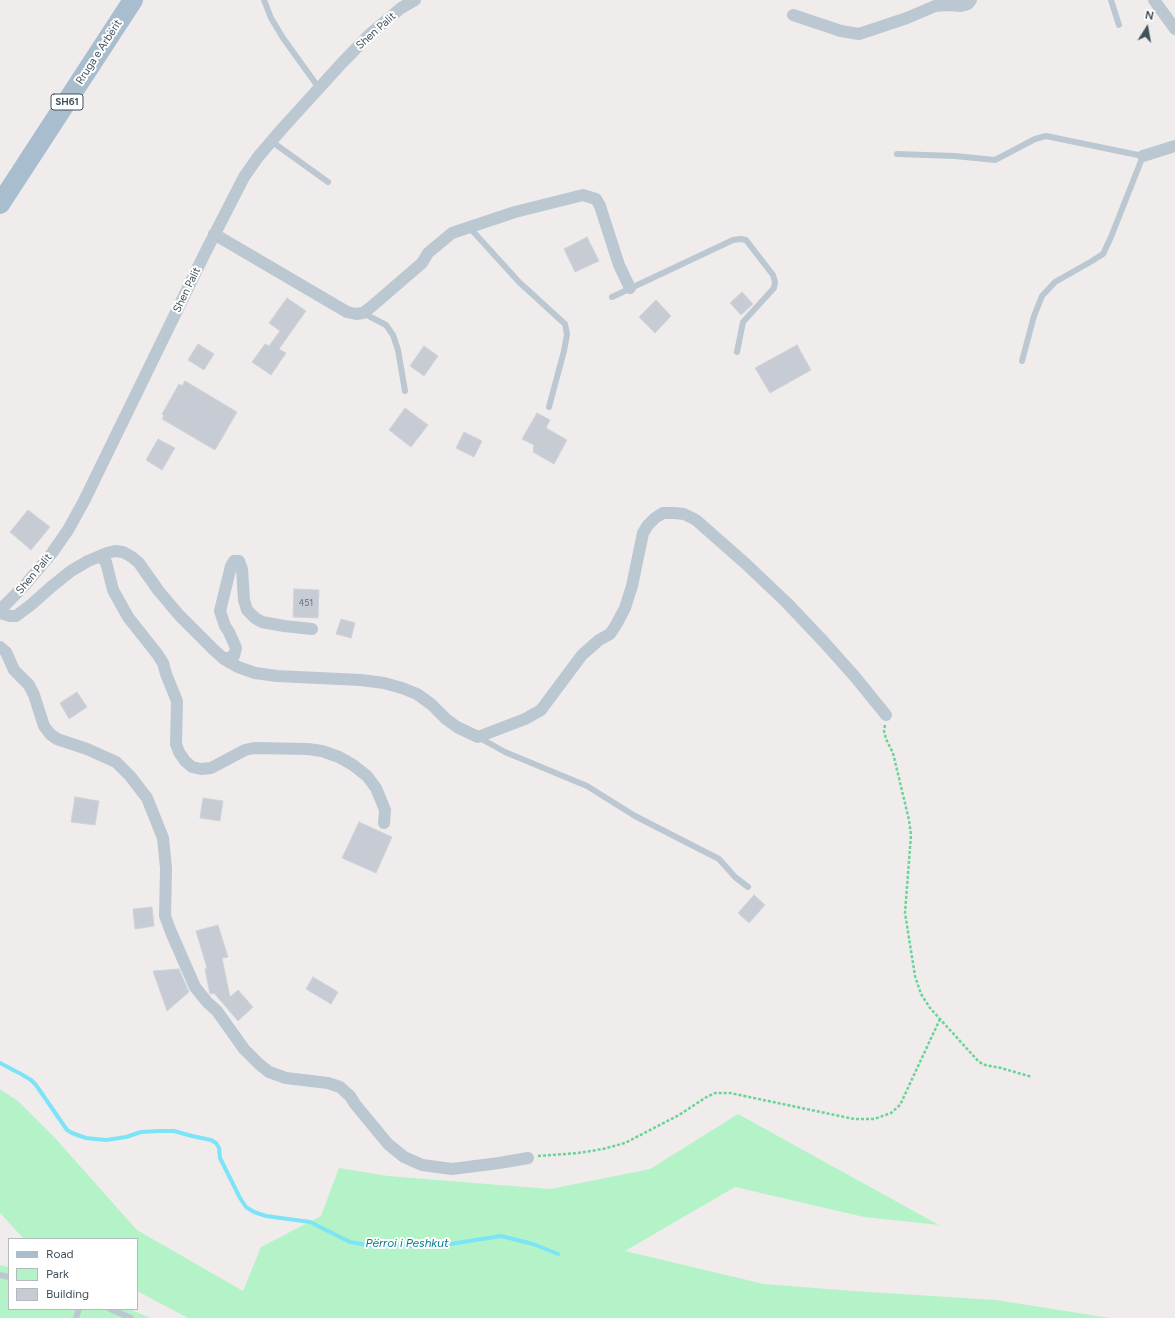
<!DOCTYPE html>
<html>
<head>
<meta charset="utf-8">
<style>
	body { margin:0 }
	#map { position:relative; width:1175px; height:1318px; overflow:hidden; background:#f0ecec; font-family:Figtree,sans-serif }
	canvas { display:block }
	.legend { position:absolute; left:8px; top:1238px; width:130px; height:72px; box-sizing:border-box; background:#fff; border:1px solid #b4b9be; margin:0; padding:5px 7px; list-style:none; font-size:12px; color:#43515c }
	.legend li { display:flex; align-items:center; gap:8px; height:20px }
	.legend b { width:20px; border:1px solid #b4b9be }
	.north { position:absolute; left:1127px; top:8px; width:40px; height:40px; -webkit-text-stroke:3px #fff; paint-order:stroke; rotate:11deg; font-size:11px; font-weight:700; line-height:16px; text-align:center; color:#43515c }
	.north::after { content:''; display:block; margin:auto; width:14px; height:18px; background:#43515c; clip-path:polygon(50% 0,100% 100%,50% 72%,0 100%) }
</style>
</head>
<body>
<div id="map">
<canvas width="1175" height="1318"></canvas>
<ul class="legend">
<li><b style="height:5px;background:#a8becf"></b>Road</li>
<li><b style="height:11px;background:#b4f3c8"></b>Park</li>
<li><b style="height:11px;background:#c7cbd3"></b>Building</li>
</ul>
<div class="north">N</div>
</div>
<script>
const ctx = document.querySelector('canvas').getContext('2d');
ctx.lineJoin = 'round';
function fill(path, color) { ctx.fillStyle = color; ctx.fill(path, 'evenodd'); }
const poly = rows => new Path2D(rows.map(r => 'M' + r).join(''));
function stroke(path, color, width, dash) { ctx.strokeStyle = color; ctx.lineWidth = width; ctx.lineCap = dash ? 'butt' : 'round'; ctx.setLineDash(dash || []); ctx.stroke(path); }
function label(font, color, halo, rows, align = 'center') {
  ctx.font = font + ' Figtree,sans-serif'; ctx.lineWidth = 4; ctx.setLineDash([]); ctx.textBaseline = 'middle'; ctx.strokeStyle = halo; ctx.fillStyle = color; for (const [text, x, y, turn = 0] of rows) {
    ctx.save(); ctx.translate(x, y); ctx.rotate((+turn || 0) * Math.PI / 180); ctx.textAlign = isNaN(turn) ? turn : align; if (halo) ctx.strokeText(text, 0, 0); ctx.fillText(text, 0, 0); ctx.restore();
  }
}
const green = poly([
	[0,1089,18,1101,55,1138,137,1230,243,1291,261,1247,321,1216,339,1168,388,1176,550,1189,650,1169,738,1114,939,1225,864,1217,735,1187,625,1251,764,1284,854,1291,996,1300,1110,1318,188,1318,137,1291,137,1239,26,1239,23,1238,0,1213],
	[0,1265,9,1267,9,1309,129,1309,151,1318,0,1318]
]);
const stream = poly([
	[0,1063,21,1074,31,1080,36,1085,67,1130,72,1133,86,1138,106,1140,126,1137,141,1132,159,1131,174,1131,192,1136,211,1140,216,1143,219,1148,220,1158,240,1198,246,1207,254,1212,266,1216,310,1222,350,1242,367,1245,412,1246,450,1244,501,1236,533,1244,558,1254]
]);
const building = poly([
	[587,237,599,261,575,272,564,249,587,237],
	[742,292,753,304,741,315,730,303,742,292],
	[287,298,306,311,279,349,286,353,271,375,252,362,265,344,269,346,280,331,269,323,287,298],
	[656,300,671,316,655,333,639,317,656,300],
	[198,344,214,354,204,370,188,360,198,344],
	[797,345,811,370,770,393,755,368,797,345],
	[424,346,438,356,424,376,410,366,424,346],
	[185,381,237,412,215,450,162,419,164,416,162,414,179,384,182,386,185,381],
	[405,408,428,425,411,447,389,430,405,408],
	[537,413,550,420,546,428,567,440,554,464,533,452,534,445,522,439,537,413],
	[464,432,482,441,474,457,456,448,464,432],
	[158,439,175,448,162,470,146,460,158,439],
	[28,510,50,527,31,550,10,532,28,510],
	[294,589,319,590,318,618,293,617,294,589],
	[341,619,355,623,351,638,336,634,341,619],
	[77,692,87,707,69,719,60,703,77,692],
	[75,797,99,801,95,825,71,822,75,797],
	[203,798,223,801,220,821,200,818,203,798],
	[359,822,392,837,376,873,342,858,359,822],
	[754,895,765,905,749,923,738,913,754,895],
	[152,907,154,926,135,929,133,909,152,907],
	[218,925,228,957,222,958,230,997,238,990,253,1007,238,1021,214,993,210,994,205,969,207,968,196,931,218,925],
	[179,969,189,992,167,1011,153,971,179,969],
	[313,977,338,992,331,1004,306,989,313,977]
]);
const path = poly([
	[885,725,884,731,886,739,893,753,909,820,911,835,905,913,915,976,921,994,930,1008,979,1062,985,1065,1001,1068,1032,1077],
	[538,1156,578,1153,603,1149,625,1143,679,1115,705,1098,715,1093,730,1093,854,1119,874,1119,891,1113,900,1105,940,1019]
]);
const service = poly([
	[264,0,271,18,283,38,319,88],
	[1111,0,1119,25],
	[271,141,328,182],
	[897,154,955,156,995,160,1035,139,1046,136,1143,156,1111,237,1103,254,1092,261,1055,282,1042,296,1034,316,1022,361],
	[469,227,519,282,565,324,567,334,564,351,549,407],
	[612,297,733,240,741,239,746,240,773,275,775,282,774,288,743,322,737,352],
	[363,313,386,325,393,335,398,350,405,391],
	[478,737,505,752,587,786,635,816,719,859,735,877,748,887],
	[0,1275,9,1277],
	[110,1309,131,1318],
	[76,1318,79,1309]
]);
const minor = poly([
	[1154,0,1175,29],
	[793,15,841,31,859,34,907,18,935,6,948,5,961,6,968,4,971,0],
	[1143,156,1175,146],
	[214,234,347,312,356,314,363,313,371,307,422,263,428,253,452,233,515,212,583,195,596,199,600,206,619,265,630,288],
	[100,556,106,562,113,590,128,617,158,655,163,663,166,674,177,701,176,744,179,752,185,761,192,767,201,769,211,768,245,750,254,748,308,749,322,751,339,757,353,765,367,776,376,788,385,810,384,823],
	[0,610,25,585,52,553,68,530,84,501,204,255,244,177,258,157,281,130,341,64,370,34,401,8,415,0],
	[0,613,10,616,16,616,32,604,51,587,71,571,88,561,107,553,115,551,123,552,132,557,139,563,158,590,179,615,213,649,224,659,238,667,255,673,277,676,361,680,384,683,402,688,417,694,431,704,446,719,457,727,478,737,525,719,541,710,582,655,599,640,610,634,616,625,625,608,632,586,643,533,648,525,655,518,663,513,674,513,684,514,696,520,746,564,787,603,824,642,856,678,886,715],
	[0,647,6,652,14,670,29,685,34,695,44,726,50,734,57,739,87,749,116,762,130,776,147,798,163,838,166,868,165,916,171,932,195,987,207,1002,217,1011,244,1049,259,1064,269,1072,286,1078,328,1083,340,1087,350,1096,355,1104,388,1144,404,1157,422,1165,452,1169,499,1163,528,1158],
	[224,659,234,656,236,648,229,632,225,626,220,611,231,566,234,561,239,561,242,569,244,600,247,610,255,618,262,622,284,626,312,629]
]);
const primary = poly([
	[0,204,133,0]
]);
const numberNames = [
	["451",306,603]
];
const shields = [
	[67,102,32]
];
const shieldNames = [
	["SH61",67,102]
];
const streetNames = [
	["Shen Palit",376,31,-42],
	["Rruga e Arbërit",99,52,-57],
	["Shen Palit",187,290,-64],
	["Shen Palit",34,574,-50]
];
const waterNames = [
	["Përroi i Peshkut",407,1243]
];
fill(green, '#b4f3c8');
stroke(stream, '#7ce4f6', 4);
fill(building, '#c7cbd3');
stroke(building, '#cfd3d9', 1);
stroke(path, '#68d598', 2.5, [3, 2]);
stroke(service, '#bbc8d1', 6);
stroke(minor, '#bbc8d1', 12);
stroke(primary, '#a8becf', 20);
label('9px', '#64707a', null, numberNames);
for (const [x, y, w] of shields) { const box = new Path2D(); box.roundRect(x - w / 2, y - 8, w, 16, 3); ctx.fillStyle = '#fff'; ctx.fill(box); stroke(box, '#43515c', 1); }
label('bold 10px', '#43515c', null, shieldNames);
label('11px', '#43515c', '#fff', streetNames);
label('italic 12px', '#037d91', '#fff', waterNames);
</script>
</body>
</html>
